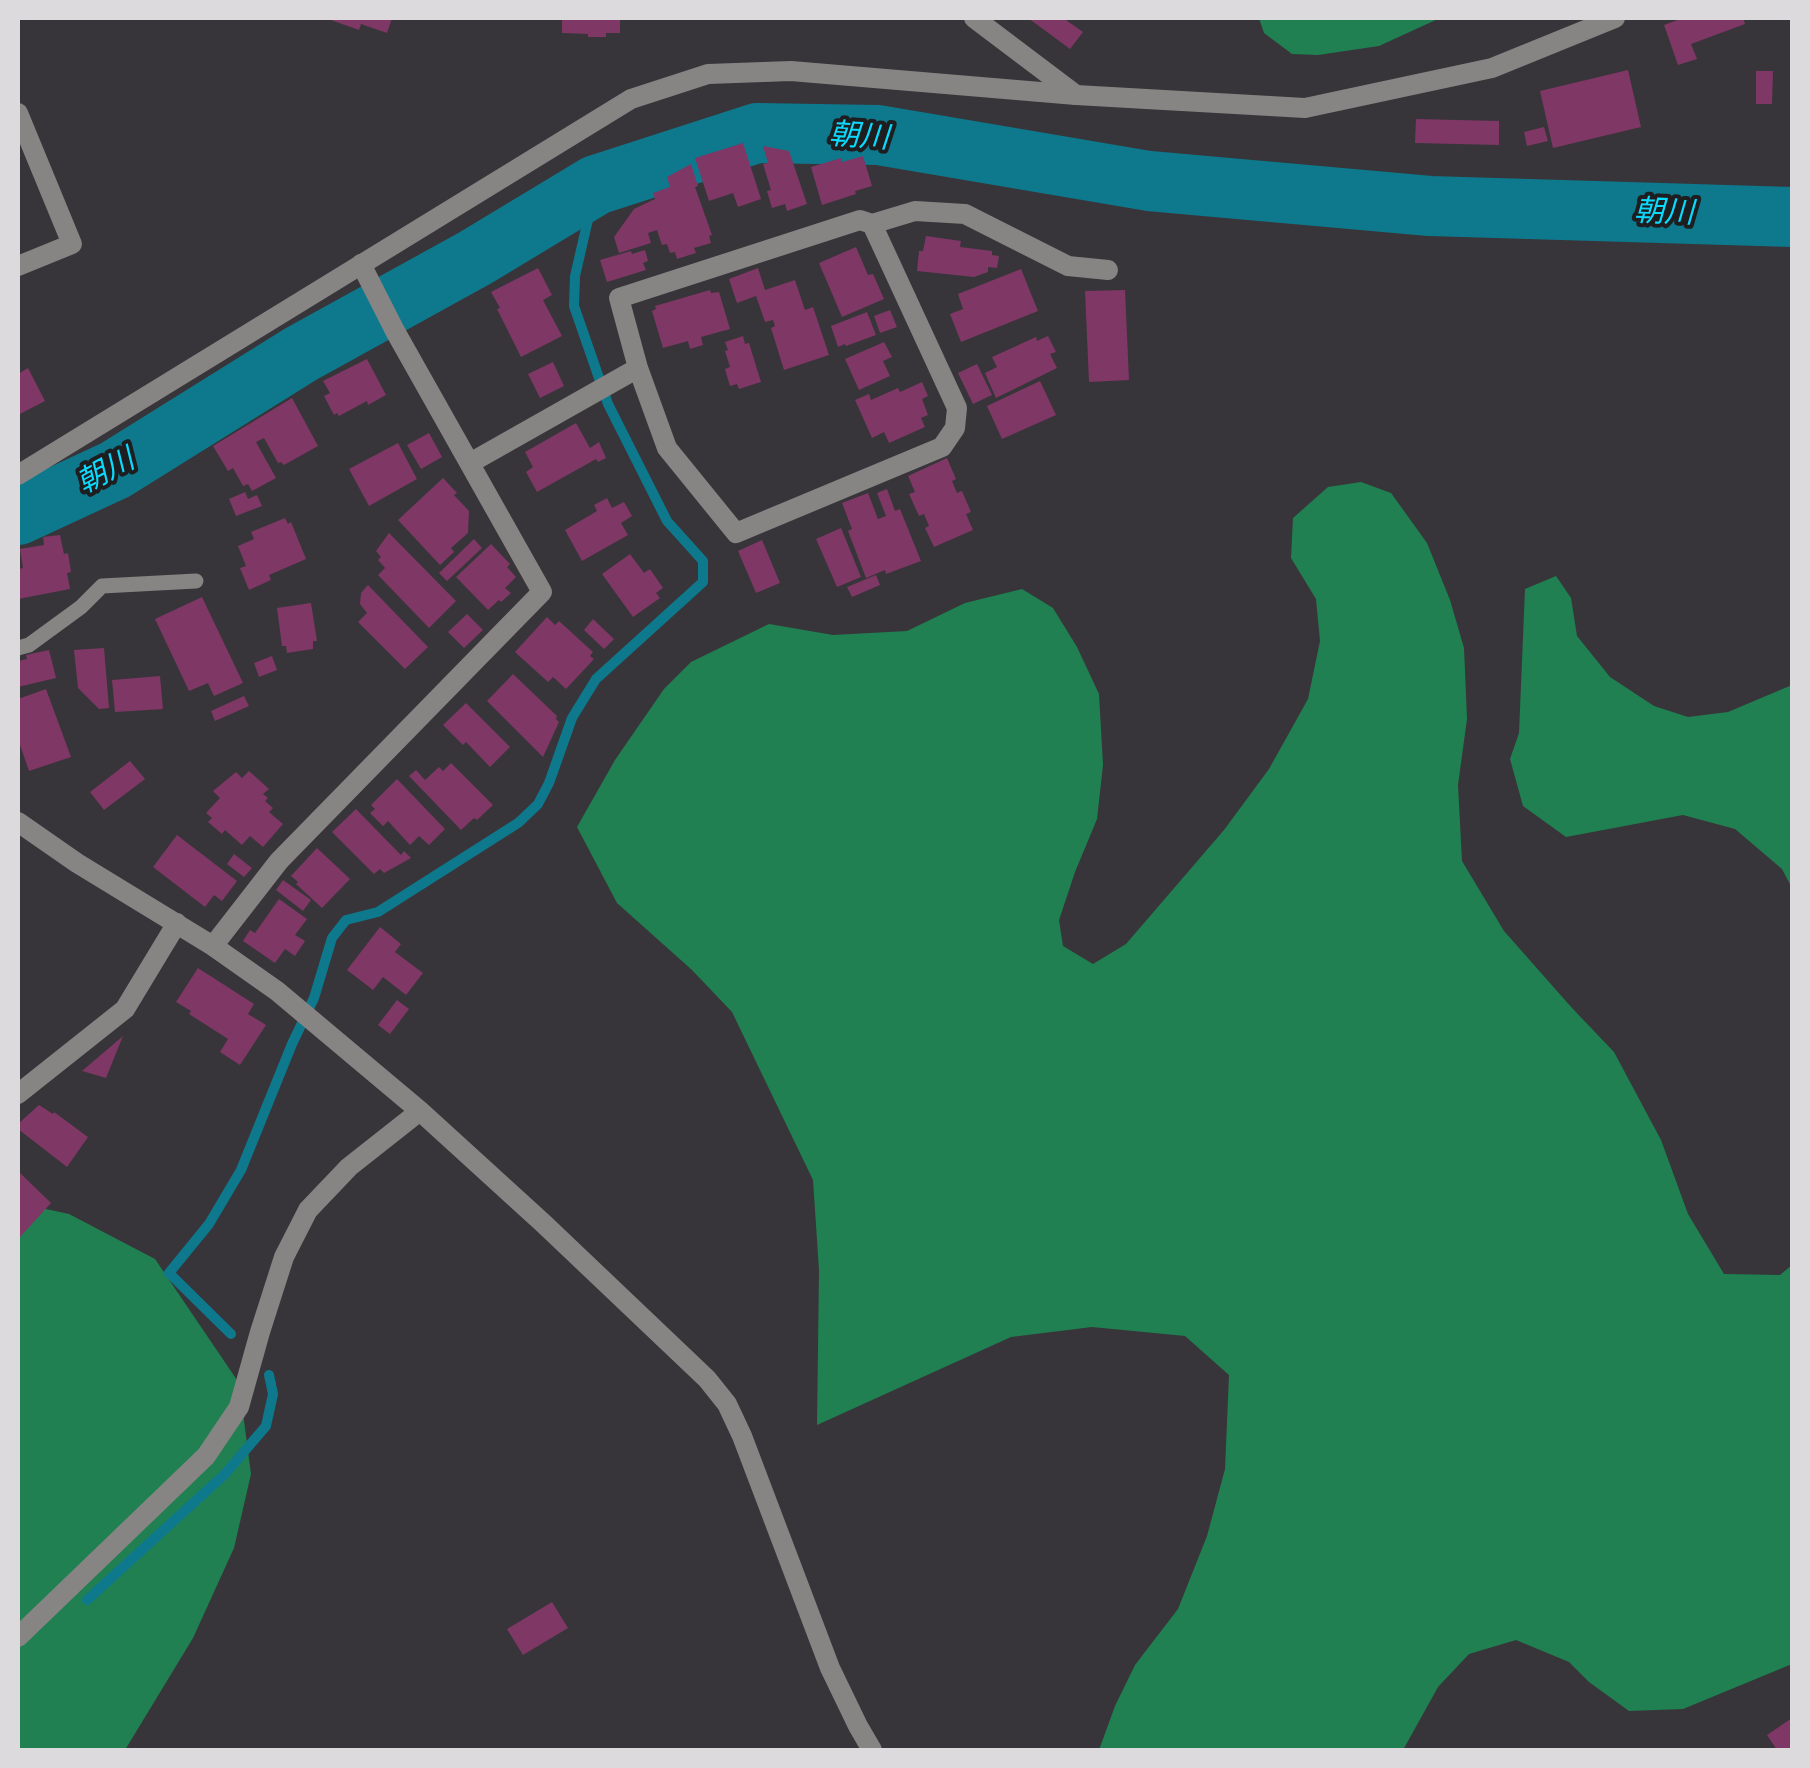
<!DOCTYPE html>
<html>
<head>
<meta charset="utf-8">
<style>
	body { margin:0 }
	#map { position:relative; width:1810px; height:1768px; overflow:hidden; background:#373539; font-family:"Open Sans",sans-serif }
	canvas { display:block }
	.frame { position:absolute; inset:0; border:20px solid #dcdadd; pointer-events:none }
</style>
</head>
<body>
<div id="map">
<canvas width="1810" height="1768"></canvas>
<div class="frame"></div>
</div>
<script>
const ctx = document.querySelector('canvas').getContext('2d');
ctx.lineJoin = 'round';
function fill(path, color) { ctx.fillStyle = color; ctx.fill(path, 'evenodd'); }
const poly = rows => new Path2D(rows.map(r => 'M' + r).join(''));
function stroke(path, color, width, dash) { ctx.strokeStyle = color; ctx.lineWidth = width; ctx.lineCap = dash ? 'butt' : 'round'; ctx.setLineDash(dash || []); ctx.stroke(path); }
function label(font, color, halo, rows, align = 'center') {
  ctx.font = font + ' "Open Sans","Noto Sans JP",sans-serif'; ctx.lineWidth = 8; ctx.setLineDash([]); ctx.textBaseline = 'middle'; ctx.strokeStyle = halo; ctx.fillStyle = color; for (const [text, x, y, turn = 0] of rows) {
    ctx.save(); ctx.translate(x, y); ctx.rotate((+turn || 0) * Math.PI / 180); ctx.textAlign = isNaN(turn) ? turn : align; if (halo) ctx.strokeText(text, 0, 0); ctx.fillText(text, 0, 0); ctx.restore();
  }
}
const forest = poly([
	[1259,18,1440,18,1379,46,1318,55,1292,54,1264,33],
	[1361,482,1391,493,1427,543,1450,600,1464,648,1467,719,1458,785,1462,861,1504,931,1572,1008,1614,1052,1661,1140,1688,1214,1724,1274,1780,1275,1792,1265,1792,1664,1683,1709,1629,1711,1589,1682,1569,1662,1516,1640,1469,1654,1438,1687,1403,1750,1099,1750,1115,1706,1135,1665,1178,1609,1207,1536,1225,1469,1229,1375,1185,1336,1092,1327,1011,1337,817,1425,819,1270,813,1180,732,1012,692,970,617,903,577,827,615,760,664,689,691,662,769,624,833,635,907,631,965,603,1022,589,1053,608,1077,647,1099,694,1103,765,1097,819,1075,872,1059,920,1063,946,1093,964,1126,944,1224,830,1269,769,1308,699,1320,641,1316,599,1291,558,1293,518,1328,487],
	[1556,576,1571,598,1577,636,1610,677,1654,706,1688,717,1728,712,1792,685,1792,888,1782,869,1735,829,1683,815,1566,837,1523,806,1510,759,1519,733,1525,589],
	[18,1203,69,1214,155,1259,239,1383,251,1474,234,1548,193,1638,125,1750,18,1750]
]);
const stream = poly([
	[231,1334,169,1273,209,1224,241,1170,292,1044,314,998,332,938,346,920,378,912,518,823,538,804,549,783,572,718,596,679,703,582,703,561,667,521,608,404,574,306,575,276,596,185],
	[87,1600,225,1474,266,1426,273,1394,269,1375]
]);
const river = poly([
	[18,515,115,470,301,354,475,258,596,185,757,133,878,135,1149,181,1430,206,1792,217]
]);
const building = poly([
	[325,18,392,18,387,33,361,24,359,30],
	[562,18,620,18,620,33,606,33,606,37,588,37,588,34,562,33],
	[1028,18,1063,18,1083,32,1070,49],
	[1683,18,1743,18,1745,24,1691,44,1697,59,1678,65,1664,25],
	[1628,70,1641,127,1553,148,1540,91],
	[1756,71,1773,71,1772,104,1756,104],
	[1416,119,1499,121,1499,145,1415,143],
	[1544,127,1548,141,1527,146,1524,132],
	[743,143,761,199,738,207,733,193,709,201,695,158],
	[763,146,789,151,807,204,787,211,785,204,772,208,767,191,771,190,763,164,768,163],
	[863,156,872,186,855,191,856,194,822,205,811,167,841,158,842,162],
	[691,164,698,186,695,187,712,235,709,236,711,243,694,248,696,253,677,259,675,252,670,253,667,244,662,245,657,230,648,233,651,243,619,253,614,237,634,209,655,199,653,193,670,187,667,177],
	[926,236,961,241,960,247,992,251,992,255,999,256,997,268,988,267,988,272,974,277,917,271,919,251,923,251],
	[856,247,868,275,873,274,884,299,842,317,819,263],
	[645,250,648,261,643,263,646,270,607,282,600,260,631,251,632,254],
	[538,268,552,295,543,300,562,336,521,357,497,309,500,308,491,292],
	[758,268,765,290,795,280,805,310,813,307,829,355,784,370,771,328,775,326,773,320,765,322,756,296,737,303,729,279],
	[1021,269,1038,311,961,342,950,314,963,309,958,294],
	[710,290,711,293,719,292,730,329,701,337,703,345,690,349,688,341,663,348,652,311,656,309,655,306],
	[1125,290,1129,380,1089,382,1085,291],
	[890,310,897,327,880,333,874,316],
	[867,312,876,335,846,346,845,344,838,347,831,326],
	[743,336,745,344,749,343,761,382,739,389,737,384,730,386,725,369,730,367,725,351,728,350,725,342],
	[1048,336,1056,352,1050,354,1057,368,996,398,985,373,997,367,992,357,1036,337,1037,341],
	[884,342,892,357,883,361,890,376,859,390,845,359],
	[367,359,386,395,368,405,367,401,339,416,337,413,334,415,324,396,330,393,323,381],
	[553,362,564,386,540,398,528,374],
	[977,364,992,395,973,404,958,373],
	[28,368,45,401,18,415,18,374],
	[1040,381,1056,415,1002,439,987,406],
	[922,382,928,396,922,399,928,415,921,418,925,427,889,443,884,432,872,438,855,400,869,394,871,400,898,388,900,392],
	[292,398,318,446,284,465,281,462,278,463,264,438,256,442,276,478,252,491,248,484,243,486,233,468,228,471,213,446],
	[576,423,590,448,599,442,606,458,598,462,596,459,537,492,526,472,533,467,525,452],
	[429,433,442,457,421,469,407,445],
	[398,443,417,479,369,506,349,469],
	[947,458,956,479,952,481,957,493,962,491,971,512,966,514,973,530,934,547,925,528,929,526,924,514,919,516,909,494,915,492,908,476],
	[443,478,457,493,454,495,469,511,468,533,451,548,454,552,440,565,398,520],
	[887,489,895,511,900,509,921,561,886,574,885,570,866,578,848,531,852,529,842,503,868,493,878,519,886,516,877,493],
	[245,492,248,499,257,495,262,506,236,516,229,499],
	[607,498,612,508,624,502,632,516,621,523,628,535,582,561,565,530,597,511,594,505],
	[285,518,288,524,291,522,306,559,269,575,271,580,249,590,240,568,246,566,238,546,254,539,251,532],
	[841,528,861,577,837,587,816,539],
	[389,533,456,601,429,628,378,575,385,568,378,560,381,557,376,551],
	[60,535,64,554,68,553,71,572,67,573,70,589,18,599,18,569,23,568,20,549,44,545,43,537],
	[474,539,482,548,447,581,439,573],
	[762,540,780,583,756,593,738,551],
	[491,544,510,564,507,567,516,577,505,588,511,593,501,602,499,600,488,610,456,577],
	[630,554,644,573,650,569,663,588,656,593,660,598,633,617,602,574],
	[876,575,880,585,852,597,847,587],
	[368,585,428,647,405,669,358,622,367,613,360,604,361,593],
	[202,597,243,683,214,696,208,683,189,691,155,619],
	[311,603,317,641,313,641,313,649,287,653,286,646,282,646,277,608],
	[467,614,483,630,464,648,448,632],
	[547,617,555,625,559,621,593,652,590,656,594,659,566,689,553,677,548,682,515,652],
	[593,619,614,639,604,649,584,630],
	[104,648,109,708,99,709,78,688,74,650],
	[49,650,56,678,18,687,18,661,27,659,26,655],
	[272,656,277,670,259,677,254,663],
	[513,674,557,716,556,719,559,722,543,757,487,701],
	[160,676,163,709,115,712,112,680],
	[46,689,71,757,29,771,20,745,18,746,18,699],
	[244,696,249,706,215,721,211,711],
	[466,703,510,747,490,767,466,742,463,745,443,725],
	[130,761,145,779,104,810,90,792],
	[451,763,493,805,477,820,474,818,461,830,409,776,416,770,425,780,439,767,443,771],
	[249,771,269,789,263,794,268,798,265,801,273,808,269,812,283,824,263,847,250,836,242,845,225,830,222,834,208,822,212,818,206,813,220,798,213,791,236,772,242,778],
	[397,779,445,829,429,845,419,836,410,845,388,821,383,826,370,813,375,809,371,805],
	[356,809,397,851,401,855,404,851,411,858,384,873,380,869,374,874,332,832],
	[177,835,237,881,222,901,214,895,205,907,153,867],
	[317,848,350,879,322,908,296,884,298,882,291,876],
	[234,854,252,868,244,877,227,864],
	[283,880,311,900,303,911,276,890],
	[279,899,307,919,295,935,305,941,295,956,285,949,275,963,243,941,250,930,255,933],
	[380,927,401,944,395,952,423,973,406,995,383,977,373,990,347,970],
	[198,968,254,1004,248,1014,266,1025,240,1065,220,1052,228,1039,189,1014,191,1011,176,1002],
	[397,1000,409,1009,390,1034,378,1025],
	[123,1036,106,1078,82,1071],
	[39,1105,53,1114,54,1112,88,1137,67,1167,18,1129,18,1124],
	[18,1171,51,1203,20,1237,18,1235],
	[552,1602,568,1628,523,1655,507,1629],
	[1792,1718,1792,1750,1777,1750,1767,1735]
]);
const service = poly([
	[18,648,29,645,81,607,102,586,196,581]
]);
const minor = poly([
	[974,18,1076,95],
	[18,113,72,244,18,266],
	[638,368,619,298,860,220,872,224],
	[470,463,638,368,667,448,736,533,942,447,955,428,957,408,872,224,915,211,965,214,1068,266,1108,270],
	[18,822,77,863,213,946,277,991,420,1111,544,1224,707,1379,727,1404,742,1436,830,1668,858,1726,872,1750],
	[213,946,279,861,542,592,395,331,361,264],
	[18,1094,125,1009,177,923],
	[18,1637,206,1456,239,1407,260,1332,284,1257,308,1210,349,1167,420,1111]
]);
const tertiary = poly([
	[18,475,631,99,708,74,791,71,1076,95,1305,108,1492,68,1615,18]
]);
const waterNames = [
	["朝川",859,137,4],
	["朝川",1664,213,2],
	["朝川",106,472,-28]
];
fill(forest, '#208052');
stroke(stream, '#0e798d', 10);
stroke(river, '#0e798d', 60);
fill(building, '#7f3765');
stroke(service, '#878484', 15);
stroke(minor, '#878484', 20);
stroke(tertiary, '#878484', 20);
label('italic 30px', '#0adafd', '#1e1d1f', waterNames);
</script>
</body>
</html>
